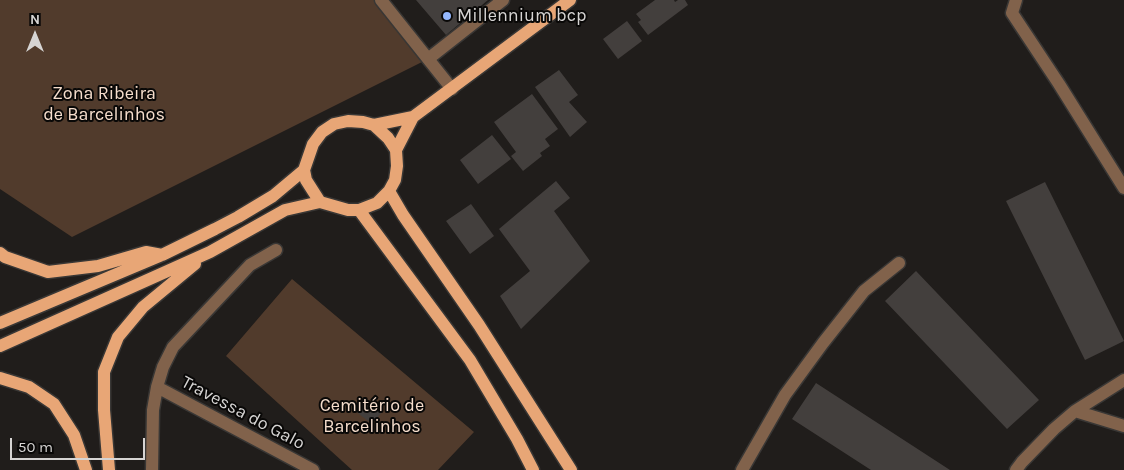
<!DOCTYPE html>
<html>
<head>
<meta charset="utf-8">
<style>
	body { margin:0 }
	#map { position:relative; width:1124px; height:470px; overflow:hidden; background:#201d1b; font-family:Karla,sans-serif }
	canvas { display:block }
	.north { position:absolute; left:10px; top:10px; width:50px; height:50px; -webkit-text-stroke:4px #090807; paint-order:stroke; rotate:0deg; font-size:14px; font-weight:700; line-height:20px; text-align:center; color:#d6d4d3 }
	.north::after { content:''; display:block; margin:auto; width:18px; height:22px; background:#d6d4d3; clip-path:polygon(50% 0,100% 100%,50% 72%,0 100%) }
	.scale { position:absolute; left:10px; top:438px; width:135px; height:22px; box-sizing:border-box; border:2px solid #d6d4d3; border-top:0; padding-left:6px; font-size:15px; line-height:18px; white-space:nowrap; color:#d6d4d3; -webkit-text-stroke:4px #090807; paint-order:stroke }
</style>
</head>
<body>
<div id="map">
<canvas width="1124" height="470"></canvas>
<div class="north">N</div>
<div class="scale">50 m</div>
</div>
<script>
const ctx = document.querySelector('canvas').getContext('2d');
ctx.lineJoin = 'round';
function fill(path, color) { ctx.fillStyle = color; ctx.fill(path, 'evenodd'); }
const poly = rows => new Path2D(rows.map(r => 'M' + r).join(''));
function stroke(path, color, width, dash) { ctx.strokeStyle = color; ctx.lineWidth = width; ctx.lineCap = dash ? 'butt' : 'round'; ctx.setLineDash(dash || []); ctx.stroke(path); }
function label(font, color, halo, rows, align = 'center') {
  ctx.font = font + ' Karla,sans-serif'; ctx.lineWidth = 4; ctx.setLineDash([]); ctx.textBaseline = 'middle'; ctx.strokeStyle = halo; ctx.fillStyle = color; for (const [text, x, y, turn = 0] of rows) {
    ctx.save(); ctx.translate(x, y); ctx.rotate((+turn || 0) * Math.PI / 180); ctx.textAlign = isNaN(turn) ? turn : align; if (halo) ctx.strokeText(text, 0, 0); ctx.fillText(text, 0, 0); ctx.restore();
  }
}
const green = poly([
	[0,0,383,0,428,59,72,237,0,189],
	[292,279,474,432,438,470,352,470,226,356]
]);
const building = poly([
	[416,0,488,0,446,35],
	[655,0,674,0,675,2,678,0,685,0,688,5,648,35,638,22,641,20,636,14],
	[627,21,642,41,618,59,603,39],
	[559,70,578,95,569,102,587,122,570,137,535,87],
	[532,94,558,129,545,139,550,146,540,153,542,156,523,171,511,156,516,152,494,122],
	[492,135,511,159,478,184,460,160],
	[556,181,570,198,554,211,590,261,521,329,500,296,530,271,499,229],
	[1045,182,1124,341,1085,360,1006,201],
	[471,204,494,236,470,254,446,221],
	[916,271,1039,400,1007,429,885,301],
	[816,383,950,470,871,470,792,419],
	[364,397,382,412,372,424,354,410]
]);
const minor = poly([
	[381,0,452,89],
	[1016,0,1012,13,1059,84,1124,188],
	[428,59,503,0],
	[157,387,313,470],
	[1075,411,1124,426],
	[152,470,153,410,157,387,163,367,173,347,250,265,276,250],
	[742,470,785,395,823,343,864,291,899,263],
	[1016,470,1022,462,1054,429,1075,411,1124,380]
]);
const major = poly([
	[374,125,413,117,570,0],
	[396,150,413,117],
	[389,191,403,215,479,325,571,470],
	[359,210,470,360,517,439,533,470],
	[0,253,5,257,48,272,98,266,146,252,162,255],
	[0,323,162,255,215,229,238,217,273,196,304,170],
	[0,346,210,252,285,210,320,202,348,210,359,210,377,203,389,191,395,180,397,166,396,150,388,138,374,125,363,122,348,121,334,124,322,132,313,144,304,170,306,180,320,202],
	[0,378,29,387,54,404,74,435,86,470],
	[109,470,104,410,104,372,118,337,143,307,195,264]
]);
const markers = [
	[447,16,5,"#94b7fd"]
];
const poiNames = [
	["Millennium bcp",457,16]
];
const parkNames = [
	["Zona Ribeira",104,94],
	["de Barcelinhos",104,115],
	["Cemitério de",372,406],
	["Barcelinhos",372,427]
];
const streetNames = [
	["Travessa do Galo",243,413,28]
];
fill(green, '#513b2c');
fill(building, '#433f3d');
stroke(minor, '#393735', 15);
stroke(major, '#393735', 15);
stroke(minor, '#81624b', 12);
stroke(major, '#e8a676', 12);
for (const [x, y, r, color] of markers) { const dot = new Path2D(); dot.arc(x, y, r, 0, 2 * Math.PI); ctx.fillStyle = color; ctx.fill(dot); stroke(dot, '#090807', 2); }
label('18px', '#d6d4d3', '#090807', poiNames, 'left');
label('18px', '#f6decd', '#090807', parkNames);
label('18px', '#d6d4d3', '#090807', streetNames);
</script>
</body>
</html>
